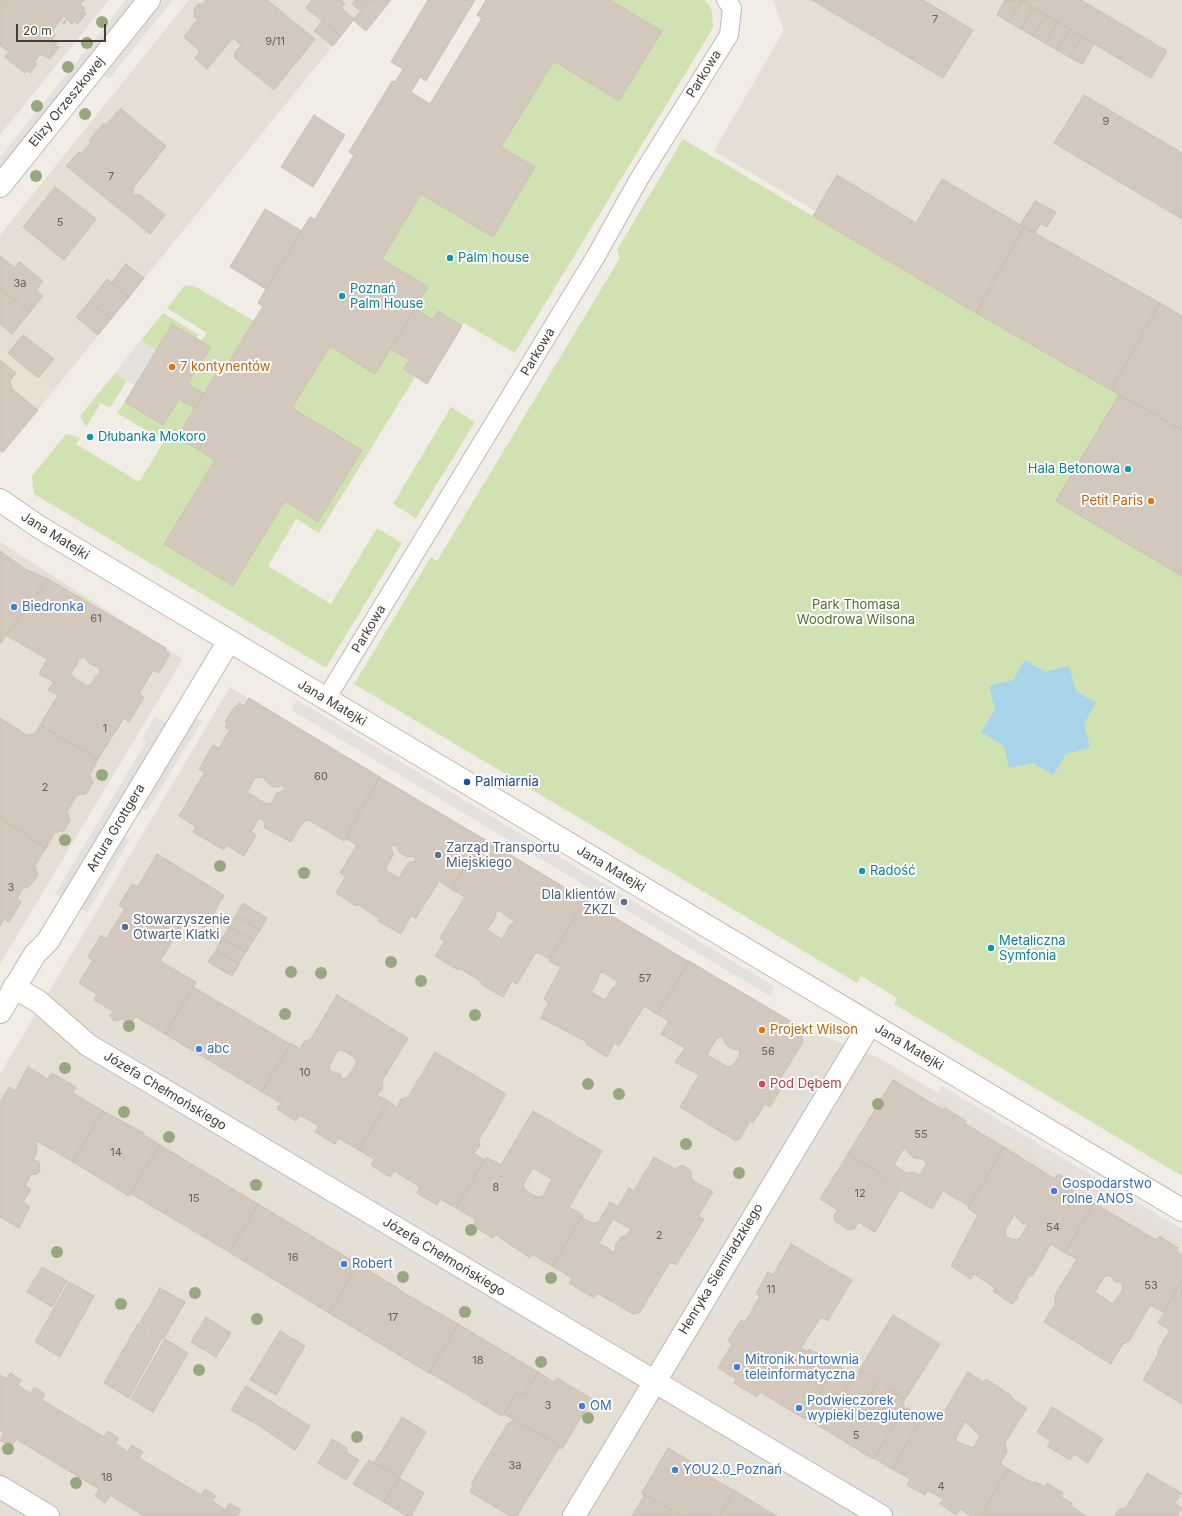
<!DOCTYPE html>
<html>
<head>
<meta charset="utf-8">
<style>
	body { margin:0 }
	#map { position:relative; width:1182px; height:1516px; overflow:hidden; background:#f1ede6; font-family:Inter,sans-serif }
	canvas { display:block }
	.scale { position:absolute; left:16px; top:24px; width:90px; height:18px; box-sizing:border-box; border:2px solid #433d36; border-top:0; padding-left:5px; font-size:12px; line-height:14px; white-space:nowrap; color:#433d36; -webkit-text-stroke:3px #fff; paint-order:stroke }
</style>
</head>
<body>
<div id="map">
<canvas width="1182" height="1516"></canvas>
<div class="scale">20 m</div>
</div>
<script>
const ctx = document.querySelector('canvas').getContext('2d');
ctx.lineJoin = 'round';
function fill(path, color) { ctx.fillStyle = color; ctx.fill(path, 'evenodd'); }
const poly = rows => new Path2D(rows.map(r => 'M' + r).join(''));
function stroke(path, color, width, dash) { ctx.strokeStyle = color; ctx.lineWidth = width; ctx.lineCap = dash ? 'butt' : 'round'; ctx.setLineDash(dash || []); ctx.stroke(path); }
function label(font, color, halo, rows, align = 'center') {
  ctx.font = font + ' Inter,sans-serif'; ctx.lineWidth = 4; ctx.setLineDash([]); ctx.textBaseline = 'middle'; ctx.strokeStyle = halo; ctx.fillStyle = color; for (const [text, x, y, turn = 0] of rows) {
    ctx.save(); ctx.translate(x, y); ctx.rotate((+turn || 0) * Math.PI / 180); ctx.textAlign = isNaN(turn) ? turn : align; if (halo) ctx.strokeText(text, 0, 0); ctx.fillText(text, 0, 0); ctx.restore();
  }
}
const residential = poly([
	[0,0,109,0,0,135],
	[189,0,370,0,54,390,0,346,0,235],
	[773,0,1182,0,1182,428,714,151,784,30],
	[0,542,183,659,0,964],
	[230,687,798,1026,879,1058,1182,1239,1182,1516,0,1516,0,1074]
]);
const education = poly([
	[0,346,54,390,0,456]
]);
const green = poly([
	[610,0,704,0,709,5,712,12,713,26,710,33,515,353,464,323,462,326,438,311,433,320,415,309,428,287,382,259,421,194,493,237,535,167,501,147,554,61,619,101,662,31],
	[683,139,976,313,1182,430,1182,1176,894,1004,897,998,861,976,857,983,354,684,431,557,437,561,620,258,617,250],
	[191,285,198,288,254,321,224,370,219,367,204,393,188,384,211,347,201,341,207,333,167,308,184,286],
	[163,313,199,335,196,338,172,324,156,350,141,340],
	[330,346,390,349,409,360,403,369,415,377,319,533,296,519,268,566,331,604,377,528,402,543,326,668,34,494,32,476,66,434,80,438,76,444,139,482,164,441,117,413,125,402,163,425,179,399,195,408,177,437,215,460,164,544,233,586,285,501,318,522,362,450,292,408],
	[115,373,127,381,110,408,101,403,86,427,80,416],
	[451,407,475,422,416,518,393,504]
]);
const parking = poly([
	[126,0,136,0,0,171,0,157],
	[161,0,173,0,109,79,102,74],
	[141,340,156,350,134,385,115,373],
	[297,700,661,918,775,987,770,996,291,710],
	[155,716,168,724,63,899,55,894,146,742,142,739],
	[193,716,202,721,147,811,139,806],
	[122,834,130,839,87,913,78,908],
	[97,1029,458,1244,453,1253,92,1037],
	[83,1052,572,1344,566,1352,79,1060],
	[942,1086,1182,1229,1182,1241,937,1096],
	[811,1088,818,1093,775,1165,767,1160],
	[834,1102,841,1107,796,1182,789,1178],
	[742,1203,749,1207,694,1300,687,1296],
	[758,1230,765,1234,717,1315,709,1310],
	[481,1259,585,1321,580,1329,476,1267],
	[749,1419,911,1516,894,1516,745,1427],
	[735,1442,852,1512,849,1516,842,1516,731,1450]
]);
const water = poly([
	[1025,660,1045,672,1069,666,1076,691,1096,703,1084,724,1090,748,1066,754,1053,775,1033,763,1009,768,1004,746,981,732,995,710,989,686,1013,680]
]);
const building = poly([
	[0,0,84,0,80,5,85,8,83,10,86,13,78,24,74,21,72,24,67,19,64,24,63,23,67,19,64,16,48,36,51,38,56,34,52,39,57,43,55,45,59,47,50,59,40,54,34,62,37,64,30,73,27,70,25,73,5,57,9,52,0,45,0,0],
	[206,0,267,0,315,39,274,90,235,58,234,54,241,45,233,38,207,69,195,58,200,51,184,37,198,19,194,17,194,10,198,4,203,4,206,0],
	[312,0,341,0,345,3,341,8,354,19,341,36,306,8,312,0],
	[355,0,370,0,361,11,352,4,355,0],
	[370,0,391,0,366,31,353,20,370,0],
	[428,0,475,0,426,81,420,77,411,92,430,104,482,18,477,15,486,0,610,0,662,31,619,101,554,61,501,147,535,167,493,237,421,194,382,259,428,287,415,309,375,374,330,346,292,408,362,450,318,522,285,501,233,586,164,544,215,460,177,437,220,367,224,370,263,306,258,303,266,289,310,217,315,219,354,155,349,152,392,81,395,82,403,69,391,62,428,0],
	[812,0,923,0,973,30,943,78,812,0],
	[1005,0,1022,1,1009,22,997,15,1005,0],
	[1020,0,1081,0,1167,51,1151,78,1020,0],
	[1022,1,1034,8,1021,29,1009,22,1022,1],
	[1034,8,1046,15,1033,36,1021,29,1034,8],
	[1046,15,1058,22,1045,43,1033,36,1046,15],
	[322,21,341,36,333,46,314,31,322,21],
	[1058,22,1070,29,1057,50,1045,43,1058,22],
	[1070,29,1082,36,1069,57,1057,50,1070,29],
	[1082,36,1094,44,1082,64,1069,57,1082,36],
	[1084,95,1182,153,1182,219,1054,143,1084,95],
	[121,109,166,146,133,188,133,195,140,195,165,215,150,234,66,166,79,152,81,154,91,142,89,140,104,123,106,125,119,110,121,109],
	[314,115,345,135,313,187,281,167,314,115],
	[837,175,916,223,942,179,1024,227,976,313,813,216,837,175],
	[55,187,96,219,64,260,23,227,55,187],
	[1035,201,1056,212,1047,227,1041,223,1035,233,1020,225,1035,201],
	[265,209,302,231,266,289,230,267,265,209],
	[1024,227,1160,303,1111,390,976,313,1024,227],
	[0,256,15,268,19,262,43,281,36,290,43,296,30,312,0,288,0,256],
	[126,264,144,278,129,297,111,283,126,264],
	[107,279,129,297,111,319,90,301,107,279],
	[0,288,30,312,12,334,0,324,0,288],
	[90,301,111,319,98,335,76,317,90,301],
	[1160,303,1182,316,1182,430,1111,390,1160,303],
	[415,309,433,320,438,311,462,326,427,384,403,369,409,360,390,349,415,309],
	[172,324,211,347,188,384,204,393,195,408,179,399,163,425,125,402,172,324],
	[23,335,54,359,38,378,8,353,23,335],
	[0,360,16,373,10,381,12,389,38,410,3,452,0,450,0,360],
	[1119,395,1182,430,1182,576,1056,501,1119,395],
	[0,551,25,569,48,579,0,644,0,551],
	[48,579,166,648,165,651,170,654,159,673,153,670,139,694,144,697,129,722,124,718,98,759,40,725,58,695,48,690,54,682,39,674,47,659,6,635,48,579],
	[84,657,89,663,99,668,100,676,96,676,91,684,87,686,73,677,71,673,78,662,78,659,84,657],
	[249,698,380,777,344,841,309,820,303,822,291,842,265,828,264,825,266,822,259,818,251,832,256,835,244,856,226,845,224,850,193,832,196,827,179,816,205,772,199,769,213,745,219,748,230,730,225,727,227,723,225,721,235,706,236,707,239,703,244,706,249,698],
	[262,777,271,786,278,787,282,785,285,790,276,794,271,804,265,803,247,792,255,778,262,777],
	[0,718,27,735,35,734,40,725,98,759,90,775,93,783,86,794,77,795,67,812,70,820,64,831,55,832,46,848,0,818,0,718],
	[379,777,482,838,451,889,439,881,416,918,411,916,401,934,378,921,380,919,357,904,356,906,336,893,346,876,340,873,357,845,345,838,379,777],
	[397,845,399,852,407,857,414,856,416,861,408,863,399,878,385,870,393,855,391,846,397,845],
	[0,818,46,848,35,866,38,875,30,886,22,889,17,899,21,902,9,922,4,919,0,926,0,818],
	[483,838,585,900,550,959,536,952,517,984,512,981,503,997,481,984,482,982,459,968,458,970,435,956,445,941,440,938,465,897,451,889,483,838],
	[500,911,510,919,514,919,513,924,510,925,502,939,487,930,496,916,495,913,500,911],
	[157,854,224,895,205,928,192,920,187,929,182,925,160,961,196,982,165,1034,135,1016,131,1024,122,1019,114,1021,110,1016,113,1011,94,1000,97,994,79,983,93,960,88,957,101,935,106,939,125,909,119,905,132,884,138,887,157,854],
	[585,900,689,962,657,1014,644,1006,619,1046,614,1043,607,1057,586,1044,587,1042,541,1018,549,1002,544,999,561,967,549,961,585,900],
	[603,972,613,979,617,980,617,986,613,987,605,1000,591,992,599,978,598,974,603,972],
	[243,903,267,918,260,930,236,915,243,903],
	[236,915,260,930,253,941,229,927,236,915],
	[229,927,253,941,246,952,222,938,229,927],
	[222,938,246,952,239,964,216,950,222,938],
	[216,950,239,964,232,976,208,962,216,950],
	[689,961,799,1026,803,1042,780,1079,785,1082,770,1107,765,1104,753,1123,748,1120,747,1122,749,1123,739,1140,737,1138,736,1141,680,1107,699,1075,675,1062,685,1048,661,1034,669,1021,657,1014,689,961],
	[722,1036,726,1045,733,1049,740,1050,739,1057,732,1066,728,1067,707,1055,716,1039,722,1036],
	[193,987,290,1044,262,1092,165,1034,193,987],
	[337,995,408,1038,382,1081,383,1088,377,1095,388,1101,359,1150,338,1138,335,1144,315,1132,319,1126,300,1115,296,1121,277,1109,281,1103,262,1092,291,1043,301,1050,301,1047,305,1041,311,1039,337,995],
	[338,1050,344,1051,354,1057,357,1062,347,1078,342,1079,340,1074,330,1071,329,1066,338,1050],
	[435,1052,506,1094,479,1140,480,1146,474,1153,484,1160,456,1208,440,1199,437,1205,417,1193,420,1187,394,1171,390,1177,371,1165,374,1159,359,1150,388,1101,398,1108,398,1105,401,1099,408,1097,435,1052],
	[28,1067,48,1079,52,1073,76,1087,73,1093,103,1111,73,1162,37,1141,36,1144,37,1152,33,1159,39,1162,40,1171,37,1174,31,1175,25,1185,31,1189,23,1202,29,1206,29,1209,19,1228,0,1217,0,1102,9,1087,15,1091,28,1067],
	[893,1080,943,1110,945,1108,966,1121,964,1123,1004,1147,969,1206,943,1191,932,1209,900,1190,876,1171,848,1154,893,1080],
	[904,1148,914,1158,922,1159,927,1163,920,1175,913,1172,907,1173,894,1165,904,1148],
	[103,1111,144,1133,144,1135,160,1145,129,1196,73,1162,103,1111],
	[533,1111,602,1151,569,1207,583,1215,552,1266,532,1254,530,1258,495,1234,493,1238,473,1226,476,1220,456,1208,486,1157,501,1165,533,1111],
	[533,1168,552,1179,543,1196,537,1197,525,1190,523,1185,533,1168],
	[160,1145,258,1204,229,1252,130,1193,160,1145],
	[1004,1147,1055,1179,1058,1174,1079,1187,1076,1191,1094,1203,1065,1253,1051,1244,1033,1275,1028,1277,1017,1296,1018,1298,1012,1304,993,1291,995,1288,974,1274,971,1279,951,1266,978,1215,968,1208,1004,1147],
	[1014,1215,1023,1224,1028,1224,1019,1239,1013,1240,1006,1236,1005,1231,1014,1215],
	[848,1154,876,1171,900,1190,875,1232,858,1222,854,1229,849,1230,835,1221,834,1216,838,1210,820,1199,848,1154],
	[654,1157,675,1169,682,1165,691,1171,692,1180,713,1192,698,1216,704,1219,676,1265,670,1262,640,1312,633,1314,597,1293,594,1298,569,1283,572,1278,552,1266,581,1217,594,1224,599,1221,610,1202,618,1207,629,1188,634,1191,654,1157],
	[613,1219,631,1229,627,1235,621,1237,615,1246,616,1253,599,1243,613,1219],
	[1094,1203,1156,1240,1159,1236,1178,1248,1176,1251,1182,1255,1182,1281,1163,1312,1150,1305,1130,1340,1122,1345,1111,1364,1044,1322,1055,1304,1055,1295,1077,1259,1065,1253,1094,1203],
	[1110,1275,1115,1282,1121,1282,1123,1289,1113,1304,1095,1292,1104,1277,1110,1275],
	[258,1204,358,1264,329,1313,229,1252,258,1204],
	[791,1244,852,1280,828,1321,821,1317,801,1348,808,1352,809,1349,837,1365,805,1419,760,1392,757,1397,734,1383,736,1379,718,1368,732,1344,728,1341,741,1320,745,1322,760,1296,756,1294,768,1272,773,1275,791,1244],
	[358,1264,399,1289,399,1290,458,1324,429,1373,329,1313,358,1264],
	[42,1267,67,1281,52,1307,27,1292,42,1267],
	[1182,1281,1182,1404,1143,1380,1158,1355,1158,1350,1170,1330,1158,1323,1182,1281],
	[69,1282,94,1296,60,1357,35,1342,69,1282],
	[160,1288,185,1302,164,1338,140,1323,160,1288],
	[893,1315,940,1344,905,1399,889,1389,882,1401,871,1394,878,1382,862,1372,859,1375,858,1372,893,1315],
	[206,1317,231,1333,216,1357,191,1342,206,1317],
	[138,1324,162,1338,129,1398,104,1383,138,1324],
	[458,1324,538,1372,524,1395,518,1391,502,1416,429,1372,458,1324],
	[280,1331,305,1346,276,1395,250,1380,280,1331],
	[165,1339,188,1353,153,1412,131,1399,165,1339],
	[837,1365,852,1375,853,1378,824,1429,806,1418,837,1365],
	[538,1372,554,1382,557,1378,592,1399,562,1449,560,1446,504,1414,518,1391,524,1395,538,1372],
	[862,1372,878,1382,871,1394,882,1401,889,1389,905,1399,903,1403,905,1409,873,1459,824,1429,853,1378,857,1377,862,1372],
	[968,1372,983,1382,986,1379,1012,1396,1011,1398,1027,1408,1005,1443,1007,1452,1000,1463,1008,1469,981,1516,971,1516,960,1509,956,1515,940,1504,943,1499,927,1490,925,1495,907,1485,910,1479,892,1469,923,1417,932,1423,938,1412,945,1410,968,1372],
	[965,1421,980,1436,973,1448,956,1441,956,1438,965,1421],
	[10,1373,21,1380,18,1385,31,1394,34,1387,45,1394,42,1400,104,1437,108,1431,119,1438,115,1443,128,1452,132,1445,143,1452,139,1458,201,1495,205,1489,216,1496,212,1501,226,1510,229,1503,241,1510,237,1516,144,1516,110,1495,105,1503,95,1496,99,1489,16,1439,11,1447,0,1440,4,1433,0,1430,0,1375,7,1379,10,1373],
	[246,1386,310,1426,295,1450,258,1425,231,1410,246,1386],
	[1052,1407,1103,1439,1088,1463,1074,1454,1070,1460,1047,1446,1051,1441,1037,1432,1052,1407],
	[908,1408,923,1417,892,1469,874,1458,905,1409,908,1408],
	[402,1417,426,1432,399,1478,374,1463,402,1417],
	[514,1418,560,1446,517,1516,510,1516,470,1492,473,1485,471,1484,508,1423,510,1424,514,1418],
	[332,1439,347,1448,347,1453,359,1460,346,1480,318,1463,332,1439],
	[668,1448,710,1473,708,1476,735,1491,720,1516,681,1516,642,1493,668,1448],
	[369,1460,399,1478,384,1502,353,1484,369,1460],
	[1008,1469,1033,1483,1034,1481,1045,1487,1047,1483,1063,1493,1061,1497,1072,1503,1071,1506,1086,1516,981,1516,1008,1469],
	[1147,1473,1181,1493,1175,1503,1182,1508,1177,1516,1115,1516,1118,1510,1126,1508,1147,1473],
	[399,1478,424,1493,411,1516,407,1516,384,1502,399,1478],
	[735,1491,770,1512,777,1516,720,1516,735,1491],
	[642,1493,681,1516,632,1516,644,1496,642,1493]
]);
const lane = poly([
	[326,699,596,256,639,179,729,35,732,8,726,0]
]);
const street = poly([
	[0,186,149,0],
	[0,500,39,527,176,609,1182,1210],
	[14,987,39,1002,88,1045,881,1516],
	[0,1012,35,954,48,941,229,641],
	[0,1487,48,1516],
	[574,1516,870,1024]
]);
const trees = [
	[102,22],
	[87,43],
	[68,67],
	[37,106],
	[85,114],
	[36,176],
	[102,775],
	[65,840],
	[220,866],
	[304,873],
	[391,962],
	[291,972],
	[321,973],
	[421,981],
	[285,1014],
	[475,1015],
	[129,1026],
	[65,1068],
	[588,1084],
	[619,1094],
	[878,1104],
	[124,1112],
	[169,1137],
	[686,1144],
	[739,1173],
	[256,1185],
	[471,1230],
	[57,1252],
	[403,1277],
	[551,1278],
	[195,1293],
	[121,1304],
	[465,1312],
	[257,1319],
	[541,1362],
	[199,1370],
	[588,1418],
	[357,1437],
	[8,1449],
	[76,1483]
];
const markers = [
	[450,258,4,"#0f9aa8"],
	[342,296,4,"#0f9aa8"],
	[172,367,4,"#e8710a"],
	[90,437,4,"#0f9aa8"],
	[1128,469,4,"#0f9aa8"],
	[1151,501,4,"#e8710a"],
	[14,607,4,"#3f7fe0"],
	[467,782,4,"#1a4fb4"],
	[438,855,4,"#5c6f8a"],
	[862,871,4,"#0f9aa8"],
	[624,902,4,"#5c6f8a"],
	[125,927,4,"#5c6f8a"],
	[991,948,4,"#0f9aa8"],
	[762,1030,4,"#e8710a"],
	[199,1049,4,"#3f7fe0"],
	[762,1084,4,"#e0444e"],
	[1054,1191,4,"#3f7fe0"],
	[344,1264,4,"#3f7fe0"],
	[737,1367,4,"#3f7fe0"],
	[582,1406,4,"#3f7fe0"],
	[799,1408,4,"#3f7fe0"],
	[675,1470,4,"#3f7fe0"]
];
const numberNames = [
	["7",935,20],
	["9/11",275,42],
	["9",1106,122],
	["7",111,177],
	["5",60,223],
	["3a",20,284],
	["61",96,619],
	["1",105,729],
	["60",321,777],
	["2",45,788],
	["3",11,888],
	["57",645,979],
	["56",768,1052],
	["10",305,1073],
	["55",921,1135],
	["14",116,1153],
	["8",496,1188],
	["12",860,1194],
	["15",194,1199],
	["54",1053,1228],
	["2",659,1236],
	["16",293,1258],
	["53",1151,1286],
	["11",771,1290],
	["17",393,1318],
	["18",478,1361],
	["3",548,1406],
	["5",856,1436],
	["3a",515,1466],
	["18",107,1478],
	["4",941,1487]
];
const streetNames = [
	["Parkowa",704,74,-58],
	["Elizy Orzeszkowej",67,102,-51],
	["Parkowa",538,352,-59],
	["Jana Matejki",55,536,32],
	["Parkowa",369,629,-59],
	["Jana Matejki",332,703,31],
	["Artura Grottgera",116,828,-59],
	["Jana Matejki",611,869,31],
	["Jana Matejki",909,1047,31],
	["Józefa Chełmońskiego",165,1091,31],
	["Józefa Chełmońskiego",444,1257,31],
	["Henryka Siemiradzkiego",721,1269,-59]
];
const cultureNames = [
	["Palm house",458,258],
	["Poznań",350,289],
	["Palm House",350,304],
	["Dłubanka Mokoro",98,437],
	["Hala Betonowa",1120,469,"right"],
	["Radość",870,871],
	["Metaliczna",999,941],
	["Symfonia",999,956]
];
const foodNames = [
	["7 kontynentów",180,367],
	["Petit Paris",1143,501,"right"],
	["Projekt Wilson",770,1030]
];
const parkNames = [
	["Park Thomasa",856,605],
	["Woodrowa Wilsona",856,620]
];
const shopNames = [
	["Biedronka",22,607],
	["abc",207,1049],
	["Gospodarstwo",1062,1184],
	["rolne ANOS",1062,1199],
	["Robert",352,1264],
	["Mitronik hurtownia",745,1360],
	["teleinformatyczna",745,1375],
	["Podwieczorek",807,1401],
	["wypieki bezglutenowe",807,1416],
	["OM",590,1406],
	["YOU2.0_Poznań",683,1470]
];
const transitNames = [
	["Palmiarnia",475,782]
];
const serviceNames = [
	["Zarząd Transportu",446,848],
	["Miejskiego",446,863],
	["Dla klientów",616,895,"right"],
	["ZKZL",616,910,"right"],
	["Stowarzyszenie",133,920],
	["Otwarte Klatki",133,935]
];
const healthNames = [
	["Pod Dębem",770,1084]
];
fill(residential, '#e5ded5');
fill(education, '#e9e0d1');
fill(green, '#d1e2b2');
fill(parking, '#e3e0de');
fill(water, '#a7d4e9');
fill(building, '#d2c8bd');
stroke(building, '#ccbfb0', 1);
stroke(lane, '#bfb7ad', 20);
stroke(street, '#bfb7ad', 24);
stroke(lane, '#fff', 18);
stroke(street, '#fff', 22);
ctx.fillStyle = '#97a881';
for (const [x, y] of trees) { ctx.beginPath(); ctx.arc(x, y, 6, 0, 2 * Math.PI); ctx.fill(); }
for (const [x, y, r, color] of markers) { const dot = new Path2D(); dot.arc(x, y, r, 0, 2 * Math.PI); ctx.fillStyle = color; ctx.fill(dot); stroke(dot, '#fff', 1.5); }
label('11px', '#676058', null, numberNames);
label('13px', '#433d36', '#fff', streetNames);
label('13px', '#0d838f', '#fff', cultureNames, 'left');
label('13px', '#c56008', '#fff', foodNames, 'left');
label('13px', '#4d6f2f', '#fff', parkNames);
label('13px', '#366cbe', '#fff', shopNames, 'left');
label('13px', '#164399', '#fff', transitNames, 'left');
label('13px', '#4e5e75', '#fff', serviceNames, 'left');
label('13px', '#be3a42', '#fff', healthNames, 'left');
</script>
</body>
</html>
